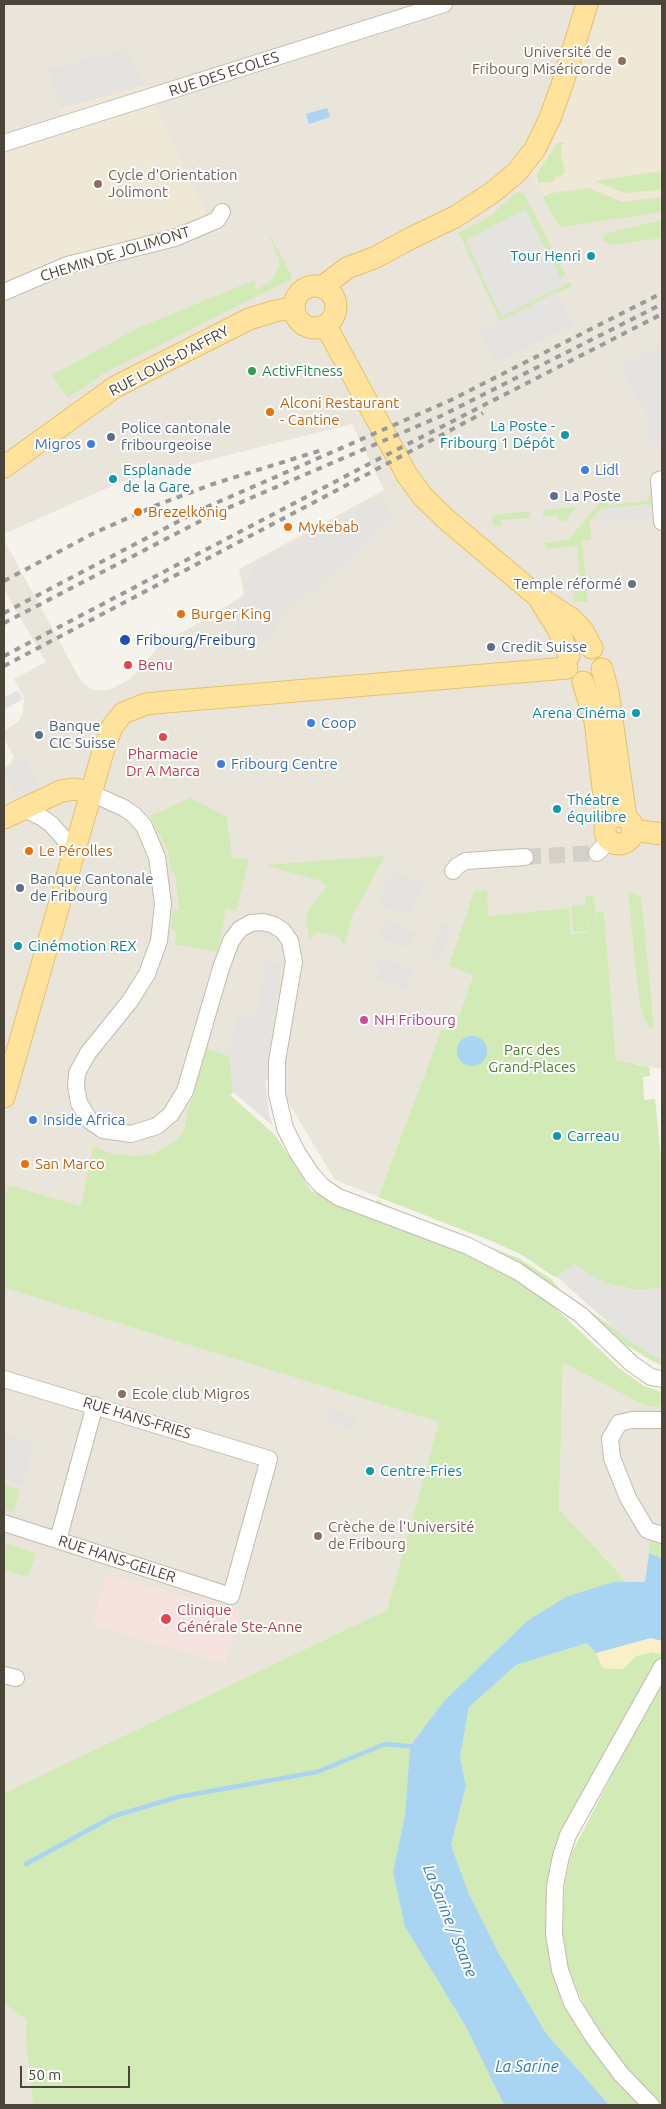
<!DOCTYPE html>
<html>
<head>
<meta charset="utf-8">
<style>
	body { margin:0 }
	#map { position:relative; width:666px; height:2109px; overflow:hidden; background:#f6f3ec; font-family:Ubuntu,sans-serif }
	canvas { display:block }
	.frame { position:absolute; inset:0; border:5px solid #4b4439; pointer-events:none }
	.scale { position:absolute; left:20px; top:2066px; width:110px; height:22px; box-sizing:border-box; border:2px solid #4b4439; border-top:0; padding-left:6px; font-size:15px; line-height:18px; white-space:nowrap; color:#4b4439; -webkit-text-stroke:4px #fff; paint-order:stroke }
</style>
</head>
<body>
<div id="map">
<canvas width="666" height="2109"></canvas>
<div class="frame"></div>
<div class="scale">50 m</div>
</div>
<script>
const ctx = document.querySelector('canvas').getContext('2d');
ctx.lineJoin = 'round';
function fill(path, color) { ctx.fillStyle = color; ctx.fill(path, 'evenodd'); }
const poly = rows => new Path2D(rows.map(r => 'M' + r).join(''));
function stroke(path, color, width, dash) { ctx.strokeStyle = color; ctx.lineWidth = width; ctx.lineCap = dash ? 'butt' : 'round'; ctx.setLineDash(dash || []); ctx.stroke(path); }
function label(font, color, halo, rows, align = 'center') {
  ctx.font = font + ' Ubuntu,sans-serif'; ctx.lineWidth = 4; ctx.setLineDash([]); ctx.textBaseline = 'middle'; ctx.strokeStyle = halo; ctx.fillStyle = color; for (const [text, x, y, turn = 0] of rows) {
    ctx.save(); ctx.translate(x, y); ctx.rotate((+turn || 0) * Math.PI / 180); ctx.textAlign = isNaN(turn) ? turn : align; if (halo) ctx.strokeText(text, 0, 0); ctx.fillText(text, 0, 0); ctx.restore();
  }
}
const residential = poly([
	[4,4,662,4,662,1069,616,1060,604,912,589,932,571,934,569,908,488,916,449,966,473,974,456,1025,441,1031,378,1197,335,1180,281,1090,230,1056,208,1049,187,1113,184,1131,177,1140,152,1154,132,1156,110,1153,81,1206,9,1185,4,1200,4,772,14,757,4,739,4,731,19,721,23,711,24,698,14,679,46,662,4,590,4,540,81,681,92,690,109,690,130,679,164,641,201,622,244,595,239,569,384,490,352,424,121,482,4,534],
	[4,1288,439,1422,387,1610,4,1793],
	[563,1363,644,1405,662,1408,662,1531,660,1531,649,1553,645,1582,627,1582,559,1509],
	[4,2003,34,2025,185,2105,4,2105]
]);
const education = poly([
	[600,4,662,4,662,210,556,225,545,195,529,174,564,118],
	[128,49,207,215,44,267,4,286,4,153,65,134,49,69]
]);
const medical = poly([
	[107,1574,240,1612,225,1664,92,1625]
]);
const green = poly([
	[565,142,565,144,561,145,561,155,565,172,561,176,555,177,555,181,538,183,537,174,557,143],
	[662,171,662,189,625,193,595,181],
	[589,188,623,202,660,197,662,212,560,227,543,197,552,193],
	[517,192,524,194,566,275,560,278,525,209,501,317,570,282,572,286,500,321,459,233,490,216],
	[662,220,662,238,611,245,603,241,604,234],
	[271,237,293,278,106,372,68,398,52,375,140,327,255,280,256,290,271,281,280,265,278,256,270,238],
	[651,494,652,504,601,509,590,521,591,540,582,541,588,602,574,602,573,591,581,590,577,546,546,549,545,543,568,540,603,499,610,498,610,505,648,501,648,495],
	[577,507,565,521,558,521,558,515,543,516,543,510],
	[530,511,530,518,501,520,501,526,493,527,492,515],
	[190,798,227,817,232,858,249,859,236,911,226,909,217,952,175,944,177,933,171,928,173,911,179,910,175,873,171,873,168,852,150,816],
	[385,856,352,916,345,946,339,937,317,932,309,939,306,919,309,909,327,886,321,881,264,865],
	[487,890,488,916,569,908,571,934,589,932,589,921,597,920,596,912,604,911,616,1060,649,1067,650,1076,643,1077,644,1100,655,1099,661,1158,662,1158,662,1287,644,1291,613,1285,597,1279,574,1264,557,1277,553,1276,522,1255,494,1242,378,1197,441,1031,456,1025,473,975,449,966,474,892],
	[628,892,641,896,654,1028,650,1028,643,1016,639,1000],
	[594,895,596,919,588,920,589,931,573,932,571,906,586,905,585,896],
	[207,1049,230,1056,233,1092,230,1095,275,1135,312,1192,314,1191,337,1204,477,1258,513,1277,552,1305,619,1368,644,1386,662,1392,662,1408,644,1405,563,1363,559,1509,627,1582,613,1582,527,1621,444,1701,410,1746,405,1815,393,1872,405,1927,465,2025,504,2105,33,2105,26,2038,26,2024,28,2021,4,2003,4,1793,387,1610,439,1422,4,1288,4,1200,9,1185,81,1206,93,1146,110,1153,132,1156,152,1154,177,1140,184,1131,187,1113],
	[378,1200,383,1204,520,1259,551,1279,560,1289,377,1204,376,1201],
	[580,1304,654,1356,662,1359,662,1365,656,1363,621,1342,579,1306],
	[4,1485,20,1490,14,1513,4,1510],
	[662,1541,662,1558,649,1553,649,1542],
	[4,1543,36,1553,28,1577,4,1570],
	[587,1643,596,1653,603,1668,623,1669,636,1656,652,1652,662,1654,662,1658,564,1834,555,1970,643,2105,609,2105,546,2033,497,1950,469,1894,451,1845,466,1786,460,1757,469,1707,516,1665],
	[662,1679,662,2105,628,2070,601,2035,581,1999,567,1965,563,1932,564,1888,571,1854]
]);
const sand = poly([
	[651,1638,662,1641,662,1654,652,1652,636,1656,623,1669,603,1668,596,1653]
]);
const parking = poly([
	[128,49,145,85,59,109,49,69],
	[525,209,564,285,501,317,466,240],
	[556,292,573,324,495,363,479,333],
	[662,344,662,442,650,443,648,416,620,366],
	[381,497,393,514,352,558,280,615,274,630,267,639,237,640,234,606,247,596,246,586,250,574,261,559],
	[650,505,651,519,602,523,601,509],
	[18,690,23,699,4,710,4,698],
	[25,758,42,792,19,802,4,768],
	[393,871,424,884,407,915,377,902],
	[386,921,415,933,408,948,378,936],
	[443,923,452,926,440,962,430,958],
	[379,956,413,970,406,990,376,979,380,969,375,966],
	[266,961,281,963,265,1079,269,1114,273,1126,233,1092,230,1056,238,1015,256,1017],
	[574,1264,597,1279,613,1285,644,1291,662,1287,662,1359,654,1356,629,1341,557,1277],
	[328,1409,357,1418,353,1430,324,1421],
	[4,1433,35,1442,23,1484,4,1479]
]);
const water = poly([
	[327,108,330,117,309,124,306,114],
	'457 1051a15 15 0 1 1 30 0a15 15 0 1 1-30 0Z',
	[649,1553,662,1558,662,1641,651,1638,596,1653,587,1643,516,1665,469,1707,460,1757,466,1786,451,1845,469,1894,497,1950,546,2033,609,2105,504,2105,465,2025,405,1927,393,1872,405,1815,410,1746,444,1701,527,1621,566,1597,613,1582,645,1582]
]);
const stream = poly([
	[26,1864,114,1816,178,1797,317,1772,385,1744,416,1747]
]);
const minorTunnel = poly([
	[525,857,597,853]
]);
const minor = poly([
	[4,143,444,4],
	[4,292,67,265,175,238,217,220,222,212],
	[662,479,659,480,662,522],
	[91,793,124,808,134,815,144,826,157,857,163,904,159,941,147,974,130,1001,88,1053,77,1073,76,1086,79,1103,90,1121,103,1130,131,1134,157,1126,171,1114,185,1091,221,968,231,941,240,929,251,923,263,922,274,925,283,931,290,941,294,962,277,1061,277,1094,285,1128,297,1152,312,1175,322,1186,338,1197,468,1246,517,1271,581,1315,631,1363,651,1377,662,1379],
	[24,809,41,817,51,824,75,851],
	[597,853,610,840],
	[453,871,457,866,466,861,525,857],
	[4,1379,269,1459,231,1596,4,1523],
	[662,1420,632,1420,619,1423,610,1439,612,1458,628,1498,647,1530,662,1535],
	[58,1540,95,1405],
	[4,1675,16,1678],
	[651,2105,621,2074,594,2038,572,2003,560,1970,554,1934,555,1886,561,1856,568,1835,662,1667]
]);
const major = poly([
	'294 307a21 21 0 1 1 42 0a21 21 0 1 1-42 0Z',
	[322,287,347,268,376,257,411,238,455,217,493,192,517,172,535,149,550,118,562,85,587,4],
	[326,326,407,475,423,497,447,520,537,596,572,619,583,631,592,648],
	[4,467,115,387,249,319,275,311,293,308],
	[541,602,558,629,569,656],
	[602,669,608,692,626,818],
	[583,682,595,721,607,822],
	'605 830a14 14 0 1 1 28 0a14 14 0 1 1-28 0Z',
	[4,818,61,791,75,789,91,793],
	[632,830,662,834],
	[4,1097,102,755,112,727,123,713,146,704,166,702,567,668]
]);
const rail = poly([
	[4,581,92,534,157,505,213,484,325,449],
	[4,613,200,510,451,400,662,293],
	[4,623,216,513,441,416,662,304],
	[4,656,363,467,662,314],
	[4,666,483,413]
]);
const markers = [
	[622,61,5,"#8d6e63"],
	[98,184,5,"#8d6e63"],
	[591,256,5,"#0f9aa8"],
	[252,371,5,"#2e9e5b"],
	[270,412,5,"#e8710a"],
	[565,435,5,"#0f9aa8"],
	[111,437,5,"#5c6f8a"],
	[91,444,5,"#3f7fe0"],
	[585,470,5,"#3f7fe0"],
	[113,479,5,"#0f9aa8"],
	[554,496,5,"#5c6f8a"],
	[138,512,5,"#e8710a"],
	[288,527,5,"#e8710a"],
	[632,584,5,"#6b7280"],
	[181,614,5,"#e8710a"],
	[125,640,6,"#1a4fb4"],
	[491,647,5,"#5c6f8a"],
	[128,665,5,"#e0444e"],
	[636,713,5,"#0f9aa8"],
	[311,723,5,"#3f7fe0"],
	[39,735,5,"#5c6f8a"],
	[163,737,5,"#e0444e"],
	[221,764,5,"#3f7fe0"],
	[557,809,5,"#0f9aa8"],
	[29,851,5,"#e8710a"],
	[20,888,5,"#5c6f8a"],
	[18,946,5,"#0f9aa8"],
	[364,1020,5,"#d1479c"],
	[33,1120,5,"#3f7fe0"],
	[557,1136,5,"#0f9aa8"],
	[25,1164,5,"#e8710a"],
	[122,1394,5,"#8d6e63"],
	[370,1471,5,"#0f9aa8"],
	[318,1536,5,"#8d6e63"],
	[166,1619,6,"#e0444e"]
];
const educationNames = [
	["Université de",612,52,"right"],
	["Fribourg Miséricorde",612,69,"right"],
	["Cycle d'Orientation",108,175],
	["Jolimont",108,192],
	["Ecole club Migros",132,1394],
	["Crèche de l'Université",328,1527],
	["de Fribourg",328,1544]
];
const streetNames = [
	["RUE DES ECOLES",224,74,-18],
	["CHEMIN DE JOLIMONT",115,254,-17],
	["RUE LOUIS-D'AFFRY",169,361,-28],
	["RUE HANS-FRIES",137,1418,17],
	["RUE HANS-GEILER",117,1559,18]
];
const cultureNames = [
	["Tour Henri",581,256,"right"],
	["La Poste -",555,426,"right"],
	["Fribourg 1 Dépôt",555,443,"right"],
	["Esplanade",123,470],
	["de la Gare",123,487],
	["Arena Cinéma",626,713,"right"],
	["Théatre",567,800],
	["équilibre",567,817],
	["Cinémotion REX",28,946],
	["Carreau",567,1136],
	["Centre-Fries",380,1471]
];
const leisureNames = [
	["ActivFitness",262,371]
];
const foodNames = [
	["Alconi Restaurant",280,403],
	["- Cantine",280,420],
	["Brezelkönig",148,512],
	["Mykebab",298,527],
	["Burger King",191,614],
	["Le Pérolles",39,851],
	["San Marco",35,1164]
];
const serviceNames = [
	["Police cantonale",121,428],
	["fribourgeoise",121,445],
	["La Poste",564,496],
	["Credit Suisse",501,647],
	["Banque",49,726],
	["CIC Suisse",49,743],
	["Banque Cantonale",30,879],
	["de Fribourg",30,896]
];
const shopNames = [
	["Migros",81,444,"right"],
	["Lidl",595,470],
	["Coop",321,723],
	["Fribourg Centre",231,764],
	["Inside Africa",43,1120]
];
const worshipNames = [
	["Temple réformé",622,584]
];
const transitNames = [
	["Fribourg/Freiburg",136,640]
];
const healthNames = [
	["Benu",138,665],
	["Pharmacie",163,754,"center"],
	["Dr A Marca",163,771,"center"],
	["Clinique",177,1610],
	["Générale Ste-Anne",177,1627]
];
const hotelNames = [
	["NH Fribourg",374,1020]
];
const parkNames = [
	["Parc des",532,1050],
	["Grand-Places",532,1067]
];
const waterNames = [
	["La Sarine / Saane",450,1921,68],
	["La Sarine",527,2067]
];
fill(residential, '#eae5da');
fill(education, '#efe8d6');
fill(medical, '#f6e3e0');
fill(green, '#d2eab5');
fill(sand, '#f9efc9');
fill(parking, '#e5e3e0');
fill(water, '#a9d4f2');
stroke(stream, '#a9d4f2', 4.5);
stroke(minorTunnel, '#d4d0c8', 16, [16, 8]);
stroke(minor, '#c2bbae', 18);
stroke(major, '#e6c16a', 23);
stroke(minor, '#fff', 16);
stroke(major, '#ffe39c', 21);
stroke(rail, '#9a9a9a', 4, [6, 6]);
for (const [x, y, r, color] of markers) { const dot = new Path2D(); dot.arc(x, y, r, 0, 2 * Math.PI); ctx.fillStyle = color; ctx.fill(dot); stroke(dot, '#fff', 2); }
label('15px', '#785e54', '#fff', educationNames, 'left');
label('15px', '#4b4439', '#fff', streetNames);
label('15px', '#0d838f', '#fff', cultureNames, 'left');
label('15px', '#27864d', '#fff', leisureNames, 'left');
label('15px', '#c56008', '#fff', foodNames, 'left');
label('15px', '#4e5e75', '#fff', serviceNames, 'left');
label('15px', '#366cbe', '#fff', shopNames, 'left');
label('15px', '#5b616d', '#fff', worshipNames, 'right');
label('15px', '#164399', '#fff', transitNames, 'left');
label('15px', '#be3a42', '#fff', healthNames, 'left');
label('15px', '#b23c85', '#fff', hotelNames, 'left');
label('15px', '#4a7f2a', '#fff', parkNames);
label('italic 16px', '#2e7ab2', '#fff', waterNames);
</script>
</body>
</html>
